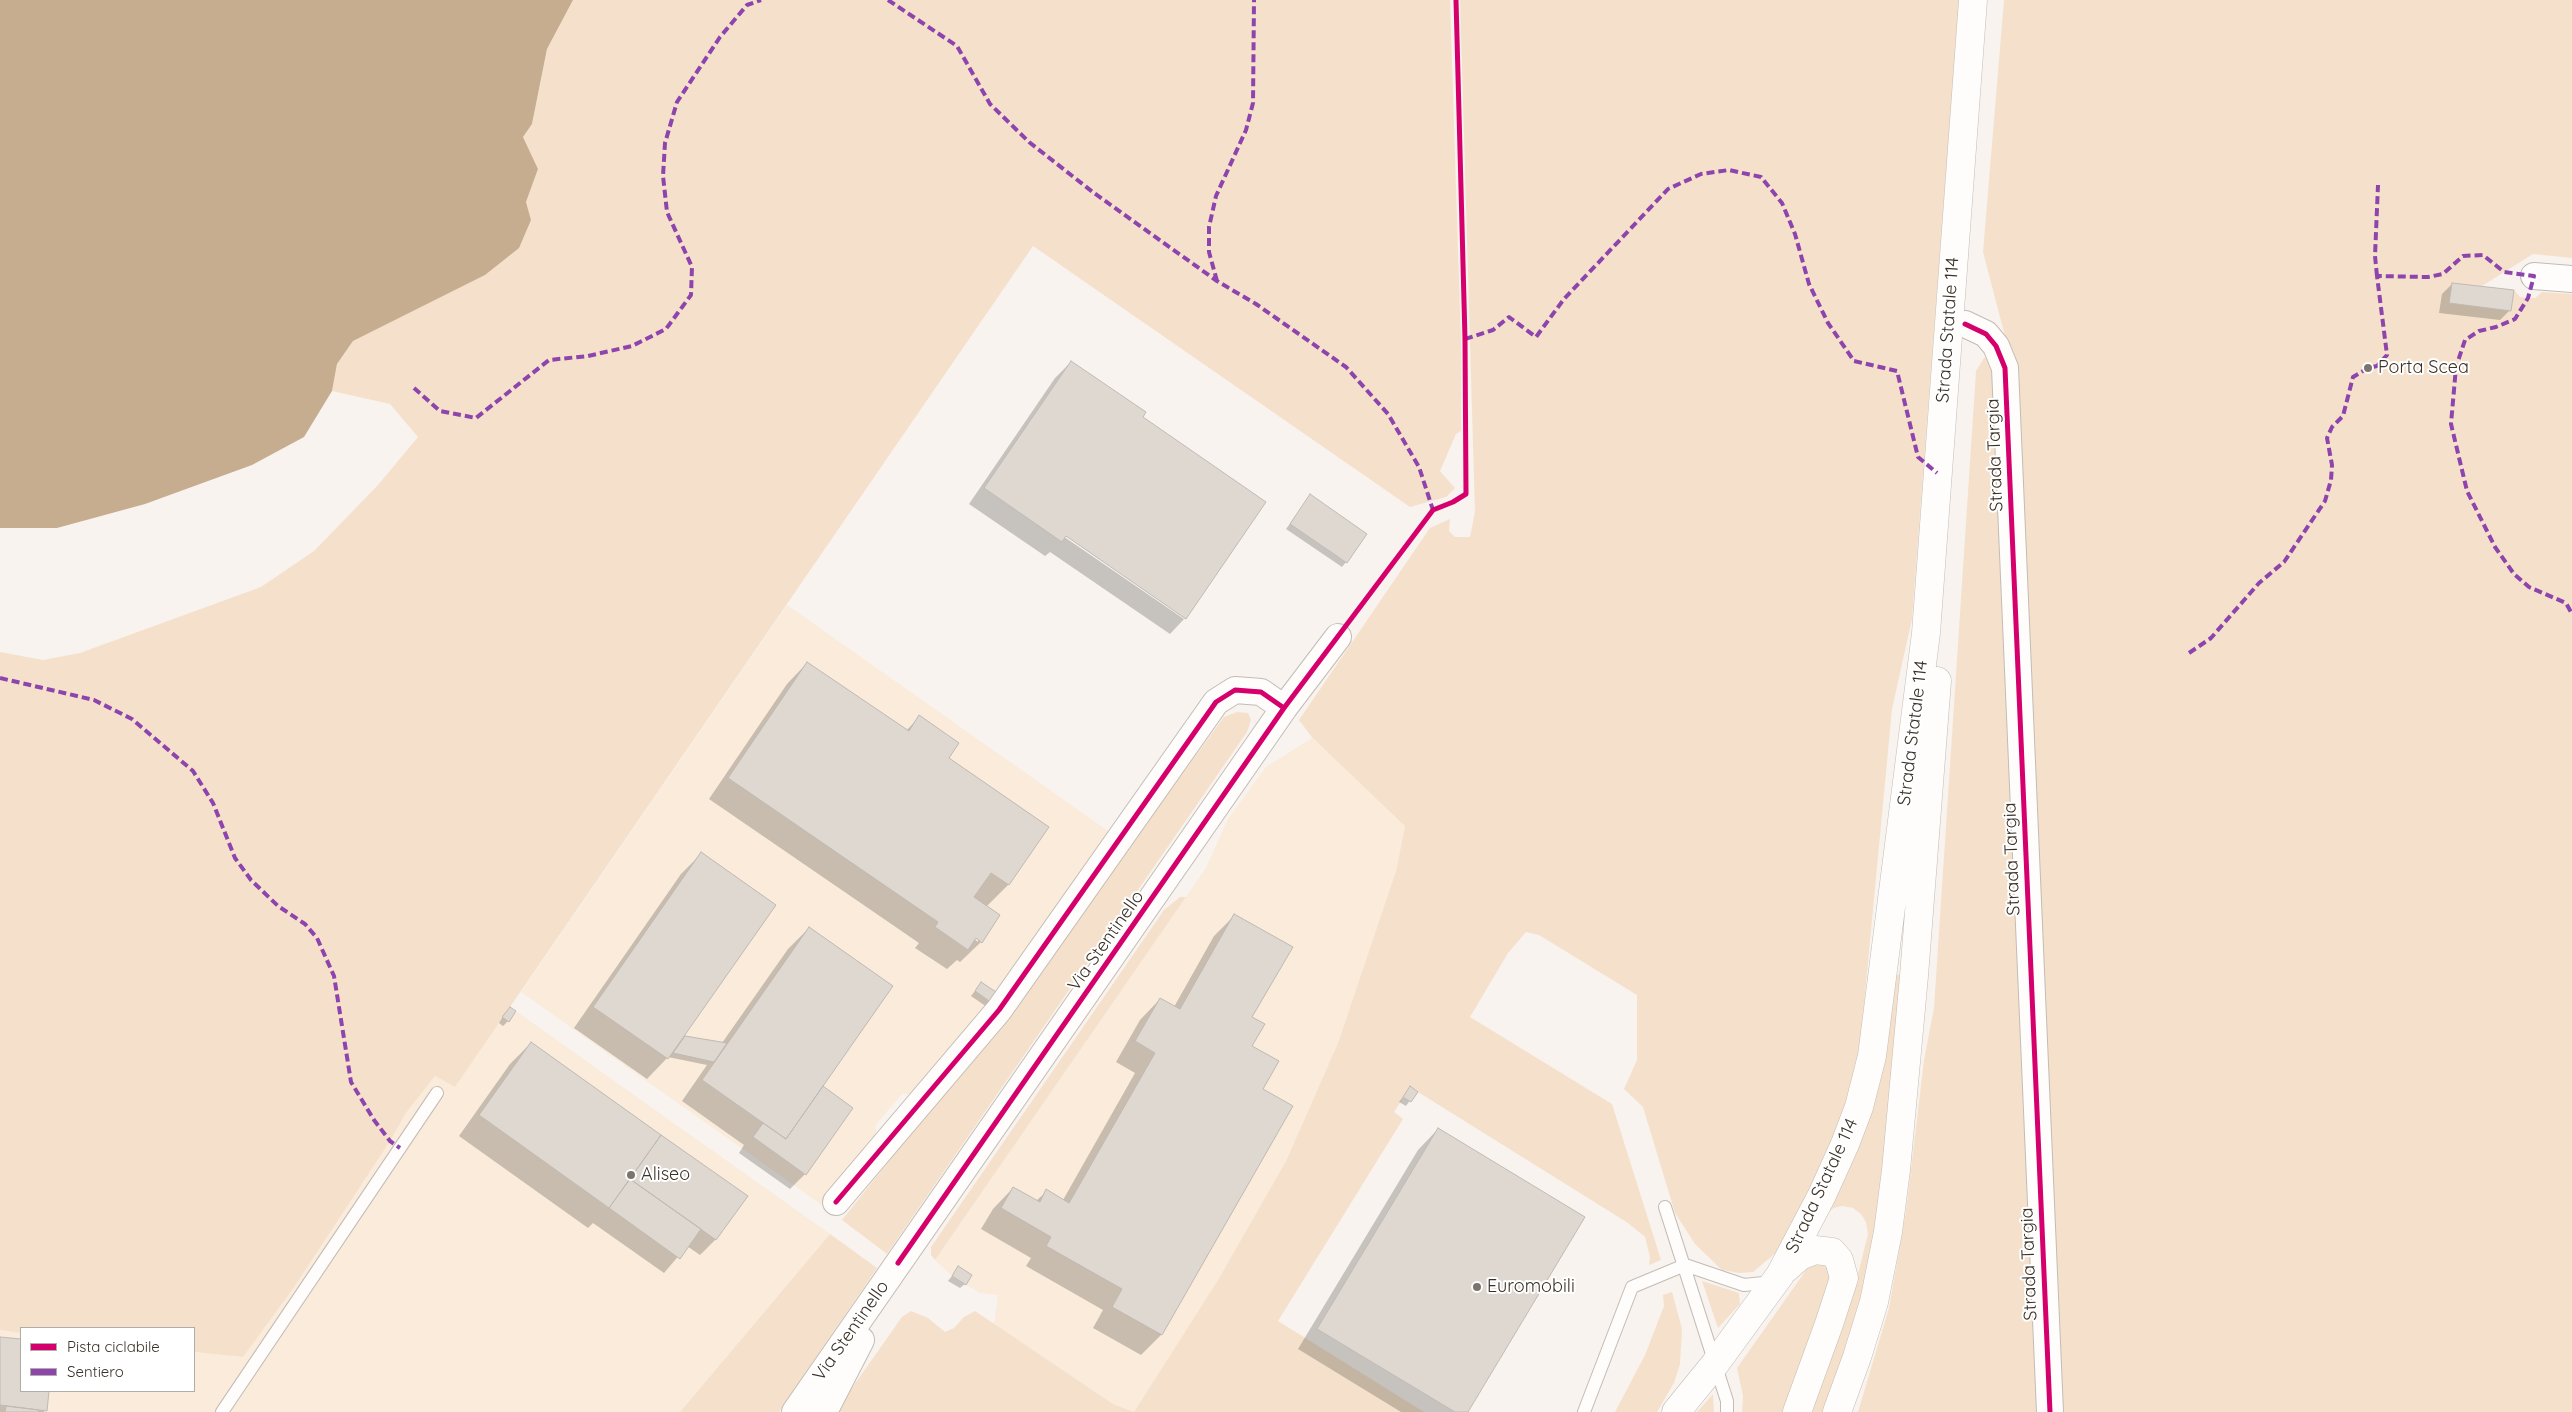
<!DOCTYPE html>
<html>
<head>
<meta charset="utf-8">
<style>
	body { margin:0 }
	#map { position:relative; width:2572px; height:1412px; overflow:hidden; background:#f8f3ee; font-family:Quicksand,sans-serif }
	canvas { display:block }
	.legend { position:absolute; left:20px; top:1327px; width:175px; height:65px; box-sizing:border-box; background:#fff; border:1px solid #b0ada9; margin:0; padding:6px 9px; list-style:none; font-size:15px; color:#3a3127 }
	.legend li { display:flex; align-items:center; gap:10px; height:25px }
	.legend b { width:25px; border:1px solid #b0ada9 }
</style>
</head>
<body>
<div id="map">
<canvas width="2572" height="1412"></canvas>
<ul class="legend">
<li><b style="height:6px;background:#d6006c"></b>Pista ciclabile</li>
<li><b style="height:6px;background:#8e44ad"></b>Sentiero</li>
</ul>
</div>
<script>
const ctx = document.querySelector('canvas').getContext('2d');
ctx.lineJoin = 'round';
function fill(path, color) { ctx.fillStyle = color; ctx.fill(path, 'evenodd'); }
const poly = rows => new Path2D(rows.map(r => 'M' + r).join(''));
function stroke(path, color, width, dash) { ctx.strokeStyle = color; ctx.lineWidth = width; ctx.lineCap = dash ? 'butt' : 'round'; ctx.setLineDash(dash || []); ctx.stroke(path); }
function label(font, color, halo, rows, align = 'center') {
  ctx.font = font + ' Quicksand,sans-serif'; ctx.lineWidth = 4; ctx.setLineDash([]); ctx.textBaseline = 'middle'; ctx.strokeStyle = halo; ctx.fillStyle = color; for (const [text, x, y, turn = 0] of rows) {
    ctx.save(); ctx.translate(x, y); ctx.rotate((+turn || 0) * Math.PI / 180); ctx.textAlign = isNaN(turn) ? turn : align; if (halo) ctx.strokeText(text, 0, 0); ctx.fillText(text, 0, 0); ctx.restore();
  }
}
const built = poly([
	[1430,528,1405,826,1396,871,1338,1043,1286,1161,1218,1280,1134,1412,1113,1404,994,1325,998,1295,980,1293,952,1276,935,1260,1206,868,1228,819,1266,767,1312,738,1299,720],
	[787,605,1108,831,992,1003,915,1094,902,1094,888,1110,875,1126,878,1138,822,1205,521,992],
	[510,1007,830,1234,680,1412,0,1412,0,1330,21,1333,21,1391,194,1391,194,1352,243,1357,390,1141,406,1113,435,1076,455,1087]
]);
const green = poly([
	[573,0,1450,0,1461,342,1461,431,1456,434,1440,471,1455,488,1446,497,1410,507,1033,246,455,1087,435,1076,406,1113,390,1141,294,1287,243,1357,194,1352,194,1328,21,1328,21,1333,0,1330,0,652,43,660,80,653,261,587,314,551,378,485,418,437,390,404,332,391,337,364,353,341,485,275,531,220,526,202,538,169,523,137,532,124,547,49],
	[1460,0,1959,0,1912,619,1892,709,1861,1036,1851,1095,1828,1157,1778,1251,1753,1272,1739,1273,1722,1270,1695,1244,1675,1213,1643,1107,1624,1089,1637,1060,1637,995,1539,935,1526,932,1508,953,1470,1017,1612,1104,1661,1260,1649,1265,1650,1257,1645,1237,1628,1223,1410,1087,1394,1112,1403,1119,1278,1321,1424,1412,835,1412,902,1317,911,1311,928,1318,945,1332,954,1328,964,1317,975,1311,1113,1404,1134,1412,1218,1280,1286,1161,1338,1043,1396,871,1405,826,1313,738,1299,720,1430,528,1450,519,1449,531,1455,537,1470,537,1475,512],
	[2004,0,2572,0,2572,258,2533,254,2482,286,2514,290,2520,297,2528,298,2535,298,2542,292,2572,294,2572,1412,2057,1412,2013,367,1983,252],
	[1992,357,2040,1412,1858,1412,1889,1308,1906,1211,1924,1060,1934,1008,1976,371,1984,358],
	[1237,712,1248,713,1251,720,1247,732,887,1254,842,1220,1005,1015,1224,717],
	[1180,897,1186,897,935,1260,931,1255,931,1247,1164,910],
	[1902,974,1895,1081,1870,1259,1862,1300,1824,1412,1811,1412,1852,1298,1868,1234,1866,1222,1861,1214,1853,1208,1842,1206,1834,1208,1820,1218,1896,975],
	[830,1234,877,1268,779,1412,680,1412],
	[1822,1264,1832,1272,1786,1412,1742,1412,1743,1396,1737,1368,1809,1266],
	[1702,1281,1739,1293,1740,1304,1718,1328],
	[1672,1292,1682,1329,1680,1364,1674,1383,1657,1412,1615,1412,1645,1355,1664,1306,1663,1295],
	[1713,1394,1714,1412,1697,1412]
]);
const water = poly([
	[0,0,573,0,547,49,532,124,523,137,538,169,526,202,531,220,519,248,485,275,353,341,337,364,332,391,304,437,252,465,145,504,57,528,0,528]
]);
const shadow = poly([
	[2452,284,2510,310,2500,320,2439,313,2442,294],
	[1071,362,1141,417,1185,618,1170,634,1050,552,1045,556,969,504,1055,378],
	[1061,532,1184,616,1184,619,1060,534],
	[1310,496,1346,562,1342,567,1286,529],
	[807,663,906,731,919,717,947,758,1047,827,1008,885,986,907,981,942,960,962,957,960,947,969,915,948,919,943,709,799,787,684],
	[970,936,978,939,978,942],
	[701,854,681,1041,685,1037,722,1043,788,949,809,928,805,1174,790,1189,739,1153,744,1145,682,1101,707,1065,668,1057,647,1079,574,1028,681,874],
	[1235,915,1251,1018,1251,1046,1261,1090,1291,1107,1161,1335,1141,1355,1093,1328,1103,1310,1026,1266,1031,1258,981,1229,993,1209,1013,1188,1036,1201,1047,1191,1063,1200,1135,1073,1116,1062,1140,1020,1160,999,1174,1007,1214,936],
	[981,983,997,994,987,1007,971,996],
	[505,1013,508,1021,503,1026,499,1023],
	[531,1043,658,1140,746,1197,715,1240,700,1255,687,1246,664,1273,593,1223,588,1228,459,1136,510,1064],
	[1410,1088,1416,1092,1406,1106,1399,1102],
	[1438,1129,1467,1412,1401,1412,1298,1349,1418,1150],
	[958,1268,965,1284,960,1288,948,1281],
	[0,1338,21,1341,21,1391,48,1391,44,1412,0,1412]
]);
const building = poly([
	[2452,283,2514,290,2511,311,2449,303,2452,283],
	[1071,361,1146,412,1143,417,1266,502,1186,619,1066,536,1062,542,984,488,1071,361],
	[1310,494,1367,534,1347,563,1290,524,1310,494],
	[807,662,909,731,919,715,959,743,949,758,1049,827,1009,885,991,873,974,897,1000,915,982,943,976,938,968,950,935,927,938,922,728,778,807,662],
	[701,852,776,905,668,1059,593,1007,701,852],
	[1234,914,1293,947,1252,1017,1265,1024,1252,1046,1279,1061,1263,1089,1293,1106,1162,1335,1112,1307,1122,1289,1046,1246,1051,1237,1001,1208,1013,1187,1040,1202,1046,1189,1069,1203,1155,1053,1135,1041,1160,998,1180,1009,1234,914],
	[809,927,893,986,786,1139,702,1080,809,927],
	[981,982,999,994,992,1003,975,991,981,982],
	[510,1007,516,1011,509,1022,502,1017,510,1007],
	[685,1036,727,1043,714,1062,673,1053,685,1036],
	[531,1042,661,1135,609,1208,479,1115,531,1042],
	[823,1086,853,1108,806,1175,753,1137,763,1123,786,1139,823,1086],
	[1410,1086,1418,1092,1411,1102,1403,1097,1410,1086],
	[1438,1128,1585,1217,1468,1412,1455,1412,1317,1329,1438,1128],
	[661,1135,748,1196,716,1240,630,1179,661,1135],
	[630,1179,701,1229,680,1259,609,1208,630,1179],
	[958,1266,972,1275,966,1285,952,1276,958,1266],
	[0,1337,21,1339,21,1391,49,1391,47,1411,0,1405,0,1337],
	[6,1406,39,1410,39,1412,5,1412,6,1406]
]);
const lane = poly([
	[1665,1207,1727,1401,1727,1412],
	[222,1412,437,1093],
	[1584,1412,1632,1287,1685,1265,1744,1285,1763,1283,1771,1279]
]);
const street = poly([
	[2534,276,2572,279],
	[1965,324,1986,334,1996,346,2005,368,2050,1412],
	[836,1202,999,1010,1216,702,1235,690,1261,692,1284,708],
	[795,1412,1284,708,1338,637],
	[824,1412,861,1340]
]);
const primary = poly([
	[1784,1270,1800,1256,1815,1250,1832,1252,1839,1260,1844,1278,1829,1324,1797,1412],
	[1676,1412,1715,1364,1780,1275,1822,1195,1845,1144,1859,1107,1872,1056,1926,633,1973,0],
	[1837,1412,1857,1357,1874,1302,1888,1232,1896,1170,1914,976,1937,681]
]);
const quiet = poly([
	[888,0,957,46,990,104,1029,142,1094,193,1217,281,1256,304,1346,367,1388,414,1419,467,1433,510],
	[2377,276,2375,256,2378,185],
	[1217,281,1209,252,1209,227,1216,196,1246,130,1253,103,1254,0],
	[1465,339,1493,330,1509,317,1536,337,1564,299,1668,189,1701,174,1729,170,1761,177,1782,203,1795,234,1809,284,1828,323,1854,361,1897,371,1918,457,1937,473],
	[414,388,440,411,476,418,549,360,588,356,632,346,666,329,691,295,692,267,667,212,663,176,665,143,677,102,720,37,747,5,761,0],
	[2189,653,2211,638,2259,583,2284,562,2325,501,2331,480,2332,465,2327,438,2332,427,2343,416,2353,377,2368,368,2377,366,2387,355,2377,276,2428,277,2443,274,2463,256,2483,255,2504,272,2534,276,2528,298,2515,319,2496,327,2479,331,2465,340,2456,367,2451,424,2467,491,2495,547,2514,574,2529,587,2566,603,2572,614],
	[0,678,94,700,132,719,193,771,213,803,235,858,251,880,278,906,305,924,317,938,334,976,351,1082,374,1120,390,1141,400,1148]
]);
const cycleway = poly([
	[1965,324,1986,334,1996,346,2005,368,2050,1412],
	[836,1202,999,1010,1216,702,1235,690,1261,692,1284,708],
	[898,1263,1284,708,1433,510,1453,502,1466,494,1465,339,1456,0]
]);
const markers = [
	[2368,368,5,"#7c756d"],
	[631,1175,5,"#7c756d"],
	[1477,1287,5,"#7c756d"]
];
const streetNames = [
	["Strada Statale 114",1948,330,-86],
	["Strada Targia",1995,455,-92],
	["Strada Statale 114",1913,733,-83],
	["Strada Targia",2012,859,-92],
	["Via Stentinello",1106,941,-55],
	["Strada Statale 114",1822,1186,-65],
	["Strada Targia",2029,1264,-92],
	["Via Stentinello",851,1331,-55]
];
const poiNames = [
	["Porta Scea",2378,368],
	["Aliseo",641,1175],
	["Euromobili",1487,1287]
];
fill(built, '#faebdb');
fill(green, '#f5e1cb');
fill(water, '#c6ad90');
fill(shadow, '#0003');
fill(building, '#ded8d1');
stroke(building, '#c0bab4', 1);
stroke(lane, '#c2bcb5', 14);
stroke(street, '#c2bcb5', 28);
stroke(primary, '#c2bcb5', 29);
stroke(lane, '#fefdfc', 12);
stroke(street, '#fefdfc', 26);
stroke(primary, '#fefdfc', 28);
stroke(quiet, '#8e44ad', 4, [8, 4]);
stroke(cycleway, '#d6006c', 5);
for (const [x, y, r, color] of markers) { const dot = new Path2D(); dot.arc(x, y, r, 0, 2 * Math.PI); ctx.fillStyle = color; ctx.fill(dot); stroke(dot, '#fff', 2); }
label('18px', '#3a3127', '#fff', streetNames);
label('18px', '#3a3127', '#fff', poiNames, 'left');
</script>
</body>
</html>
